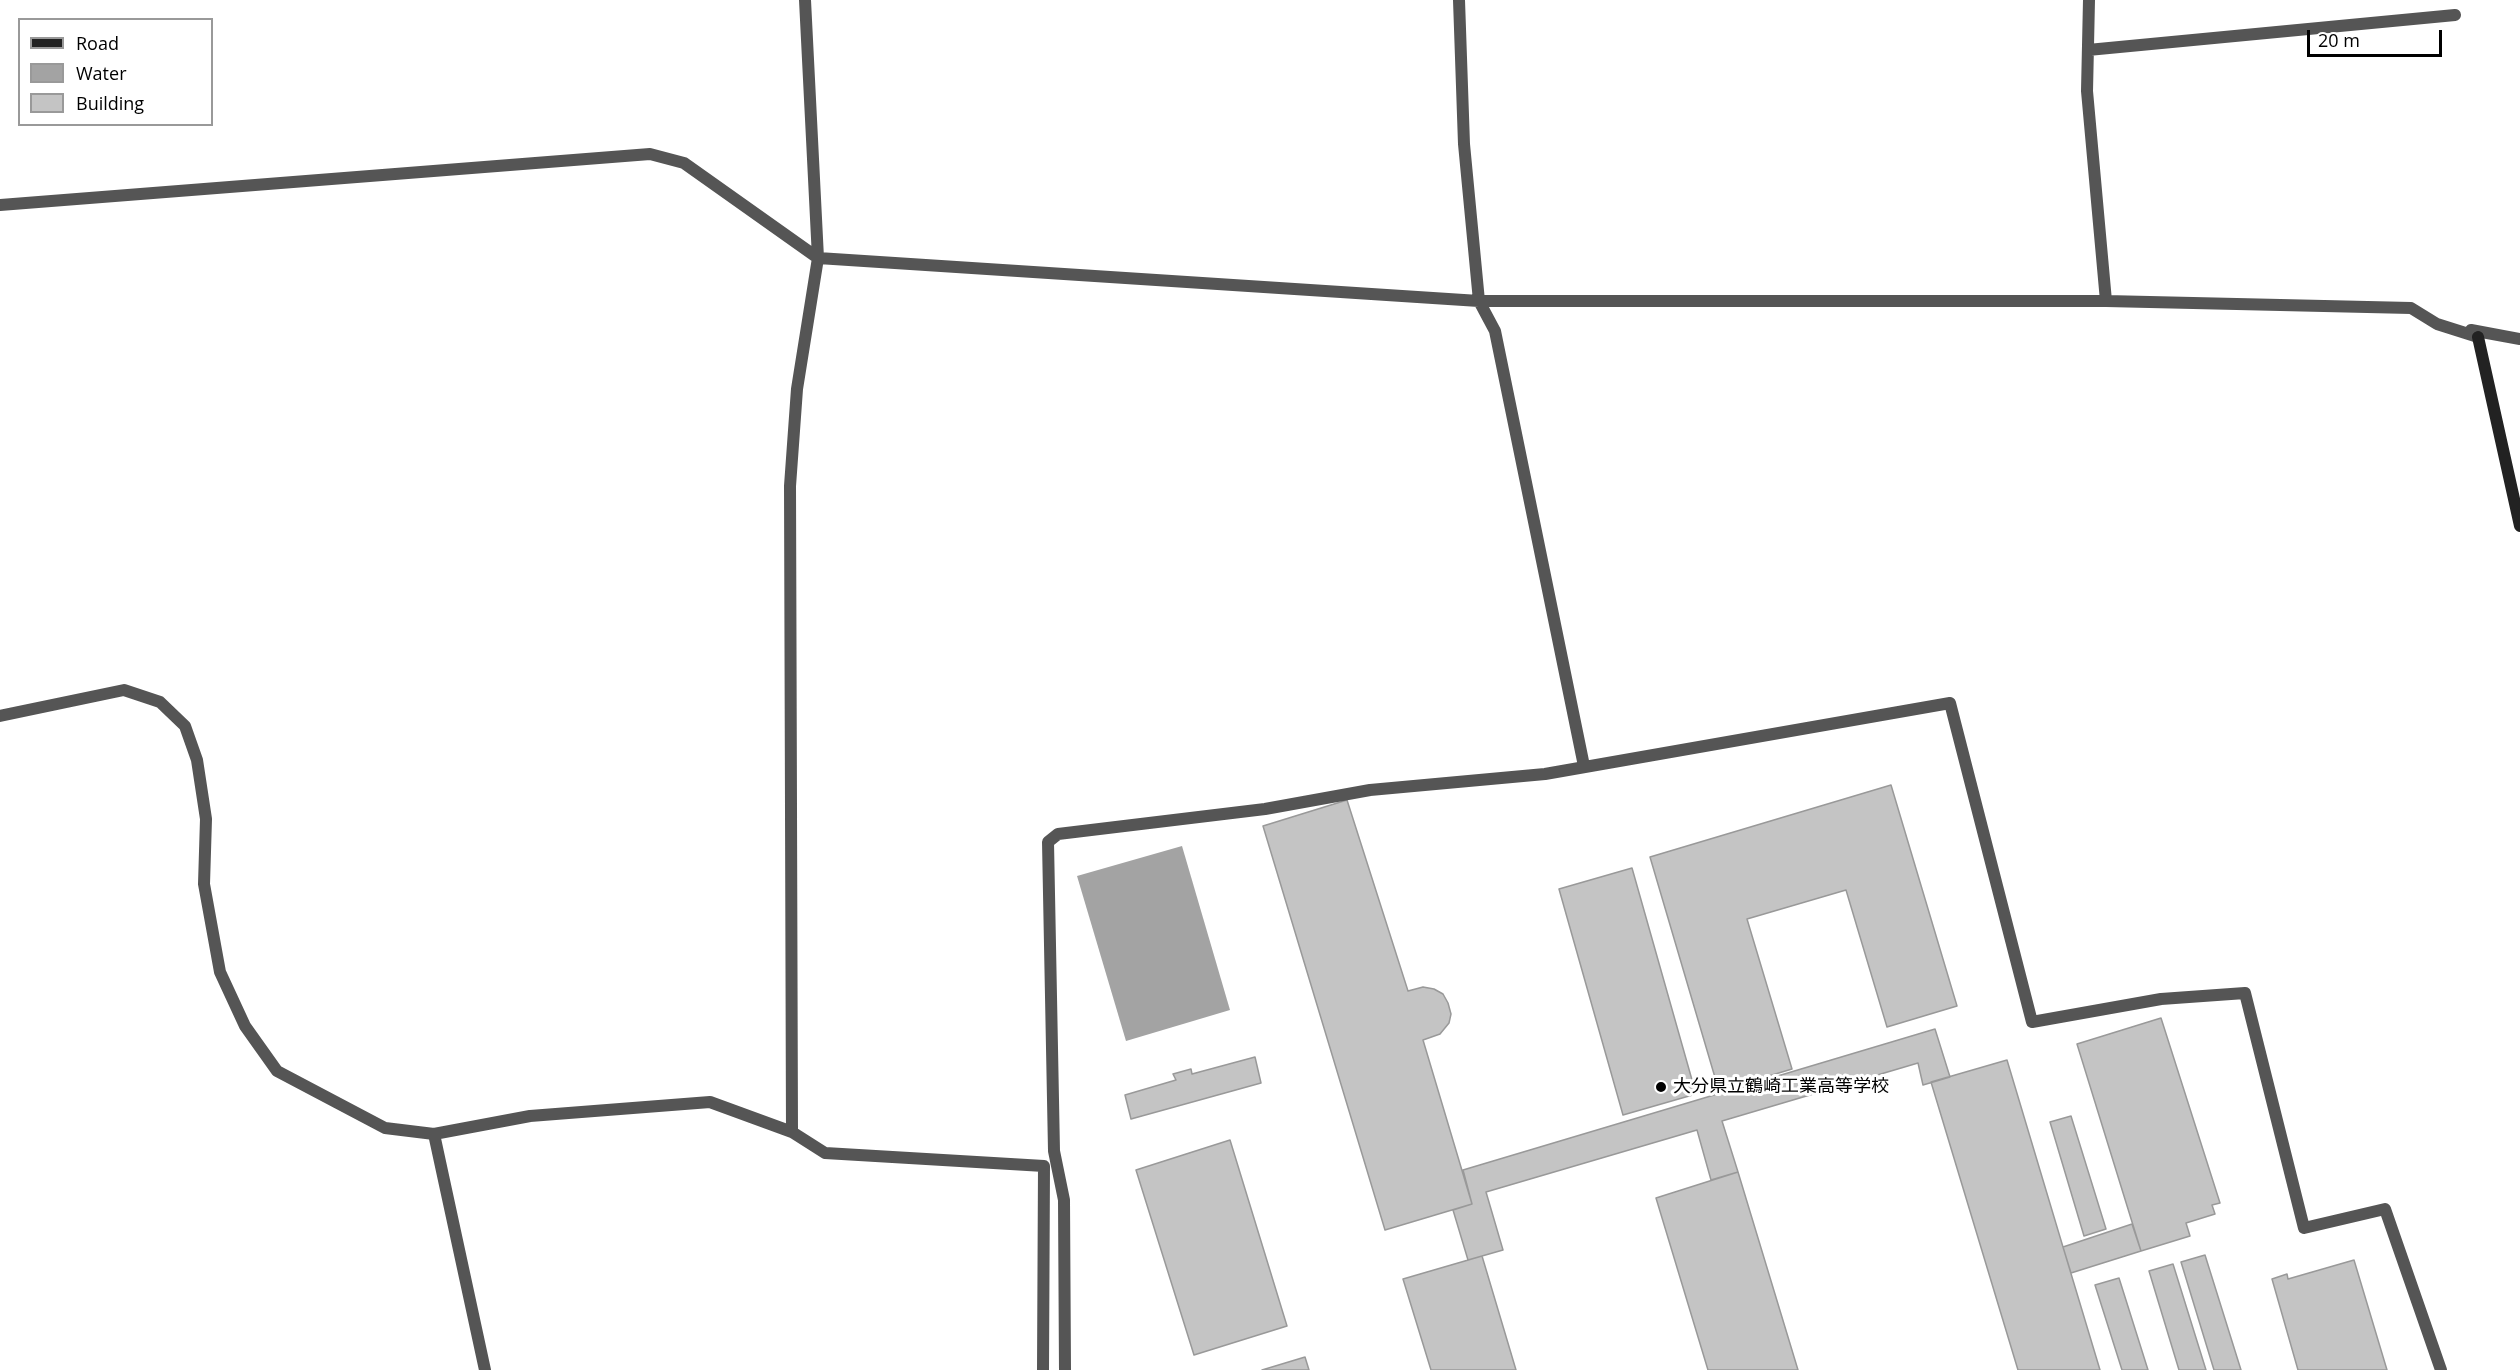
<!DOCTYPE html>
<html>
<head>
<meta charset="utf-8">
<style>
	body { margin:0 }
	#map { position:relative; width:2520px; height:1370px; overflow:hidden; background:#fff; font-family:"Open Sans",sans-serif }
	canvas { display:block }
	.legend { position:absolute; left:18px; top:18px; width:195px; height:108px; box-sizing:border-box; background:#fff; border:2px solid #999; margin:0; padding:8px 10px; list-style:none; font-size:18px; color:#000 }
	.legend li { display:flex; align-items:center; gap:12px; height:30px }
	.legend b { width:30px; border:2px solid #999 }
	.scale { position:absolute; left:2307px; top:30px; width:135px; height:27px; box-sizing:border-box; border:3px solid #000; border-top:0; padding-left:8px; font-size:18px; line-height:21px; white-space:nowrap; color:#000; -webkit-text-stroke:4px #fff; paint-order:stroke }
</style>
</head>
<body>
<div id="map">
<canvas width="2520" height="1370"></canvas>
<ul class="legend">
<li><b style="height:8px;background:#222"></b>Road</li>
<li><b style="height:16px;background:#a3a3a3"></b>Water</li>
<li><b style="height:16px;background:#c4c4c4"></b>Building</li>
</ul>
<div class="scale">20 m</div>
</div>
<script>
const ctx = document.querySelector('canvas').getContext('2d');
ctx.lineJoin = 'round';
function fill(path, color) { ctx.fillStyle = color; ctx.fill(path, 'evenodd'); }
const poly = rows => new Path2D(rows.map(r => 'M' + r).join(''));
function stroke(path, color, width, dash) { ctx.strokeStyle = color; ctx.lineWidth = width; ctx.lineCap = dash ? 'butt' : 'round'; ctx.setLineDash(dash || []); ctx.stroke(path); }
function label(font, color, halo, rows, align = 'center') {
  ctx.font = font + ' "Open Sans","Noto Sans JP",sans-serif'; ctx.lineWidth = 6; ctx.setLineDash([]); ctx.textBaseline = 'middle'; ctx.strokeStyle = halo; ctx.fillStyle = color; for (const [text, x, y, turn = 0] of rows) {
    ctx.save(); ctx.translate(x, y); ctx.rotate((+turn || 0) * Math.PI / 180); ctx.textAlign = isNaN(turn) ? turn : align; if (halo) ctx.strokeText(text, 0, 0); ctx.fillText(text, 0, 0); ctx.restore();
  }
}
const water = poly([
	[1182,846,1230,1010,1126,1041,1077,876]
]);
const building = poly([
	[1891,785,1957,1006,1887,1027,1846,890,1747,919,1792,1069,1719,1091,1650,857,1891,785],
	[1347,800,1408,991,1423,987,1434,989,1443,994,1448,1003,1451,1014,1449,1023,1440,1034,1423,1040,1472,1204,1385,1230,1263,826,1347,800],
	[1632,868,1696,1094,1623,1115,1559,889,1632,868],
	[2161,1018,2220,1203,2212,1205,2215,1214,2186,1223,2190,1236,2141,1251,2077,1044,2161,1018],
	[1935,1029,1950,1077,1923,1085,1918,1063,1722,1121,1738,1172,1711,1180,1697,1130,1486,1192,1503,1250,1468,1260,1453,1210,1472,1204,1463,1170,1935,1029],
	[1255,1057,1261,1083,1131,1119,1125,1095,1176,1080,1173,1074,1191,1069,1192,1074,1255,1057],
	[2007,1060,2063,1247,2100,1370,2018,1370,1931,1082,2007,1060],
	[2071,1116,2106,1229,2084,1236,2050,1122,2071,1116],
	[1230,1140,1287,1326,1194,1355,1136,1170,1230,1140],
	[1738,1172,1798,1370,1708,1370,1656,1198,1738,1172],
	[2132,1224,2141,1251,2071,1273,2063,1247,2132,1224],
	[2205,1255,2241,1370,2214,1370,2181,1262,2205,1255],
	[1482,1256,1516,1370,1431,1370,1403,1279,1482,1256],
	[2354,1260,2387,1370,2298,1370,2272,1279,2287,1274,2288,1279,2354,1260],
	[2173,1264,2206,1370,2179,1370,2149,1271,2173,1264],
	[2119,1278,2148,1370,2122,1370,2095,1285,2119,1278],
	[1305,1357,1309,1370,1262,1370,1305,1357]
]);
const street = poly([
	[1459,0,1464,144,1479,301,1495,331,1584,766],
	[2089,0,2087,91,2106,301],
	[2088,50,2455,15],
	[0,205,650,154,684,163,818,258,1479,301,2106,301,2411,308,2437,324,2478,337],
	[2471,330,2520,339],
	[0,716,124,690,160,702,185,726,197,760,206,819,204,884,220,972,245,1026,277,1071,385,1128,434,1134,530,1116,710,1102,792,1132,825,1153,1044,1166,1043,1370],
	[792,1132,790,486,797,389,818,258,805,0],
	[434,1134,485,1370],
	[1065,1370,1064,1200,1054,1151,1048,842,1058,834,1265,809,1370,790,1545,774,1950,703,2032,1022,2161,999,2245,993,2304,1228,2385,1209,2441,1370]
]);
const secondary = poly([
	[2478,337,2520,526]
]);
const markers = [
	[1661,1087,6,"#000"]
];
const poiNames = [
	["大分県立鶴崎工業高等学校",1673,1087]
];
fill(water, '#a3a3a3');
fill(building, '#c4c4c4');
stroke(building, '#999', 1.5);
stroke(street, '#555', 12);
stroke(secondary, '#222', 12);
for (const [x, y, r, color] of markers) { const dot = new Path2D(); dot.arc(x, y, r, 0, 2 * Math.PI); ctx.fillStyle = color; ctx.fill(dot); stroke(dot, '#fff', 2); }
label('18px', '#000', '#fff', poiNames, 'left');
</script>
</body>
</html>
